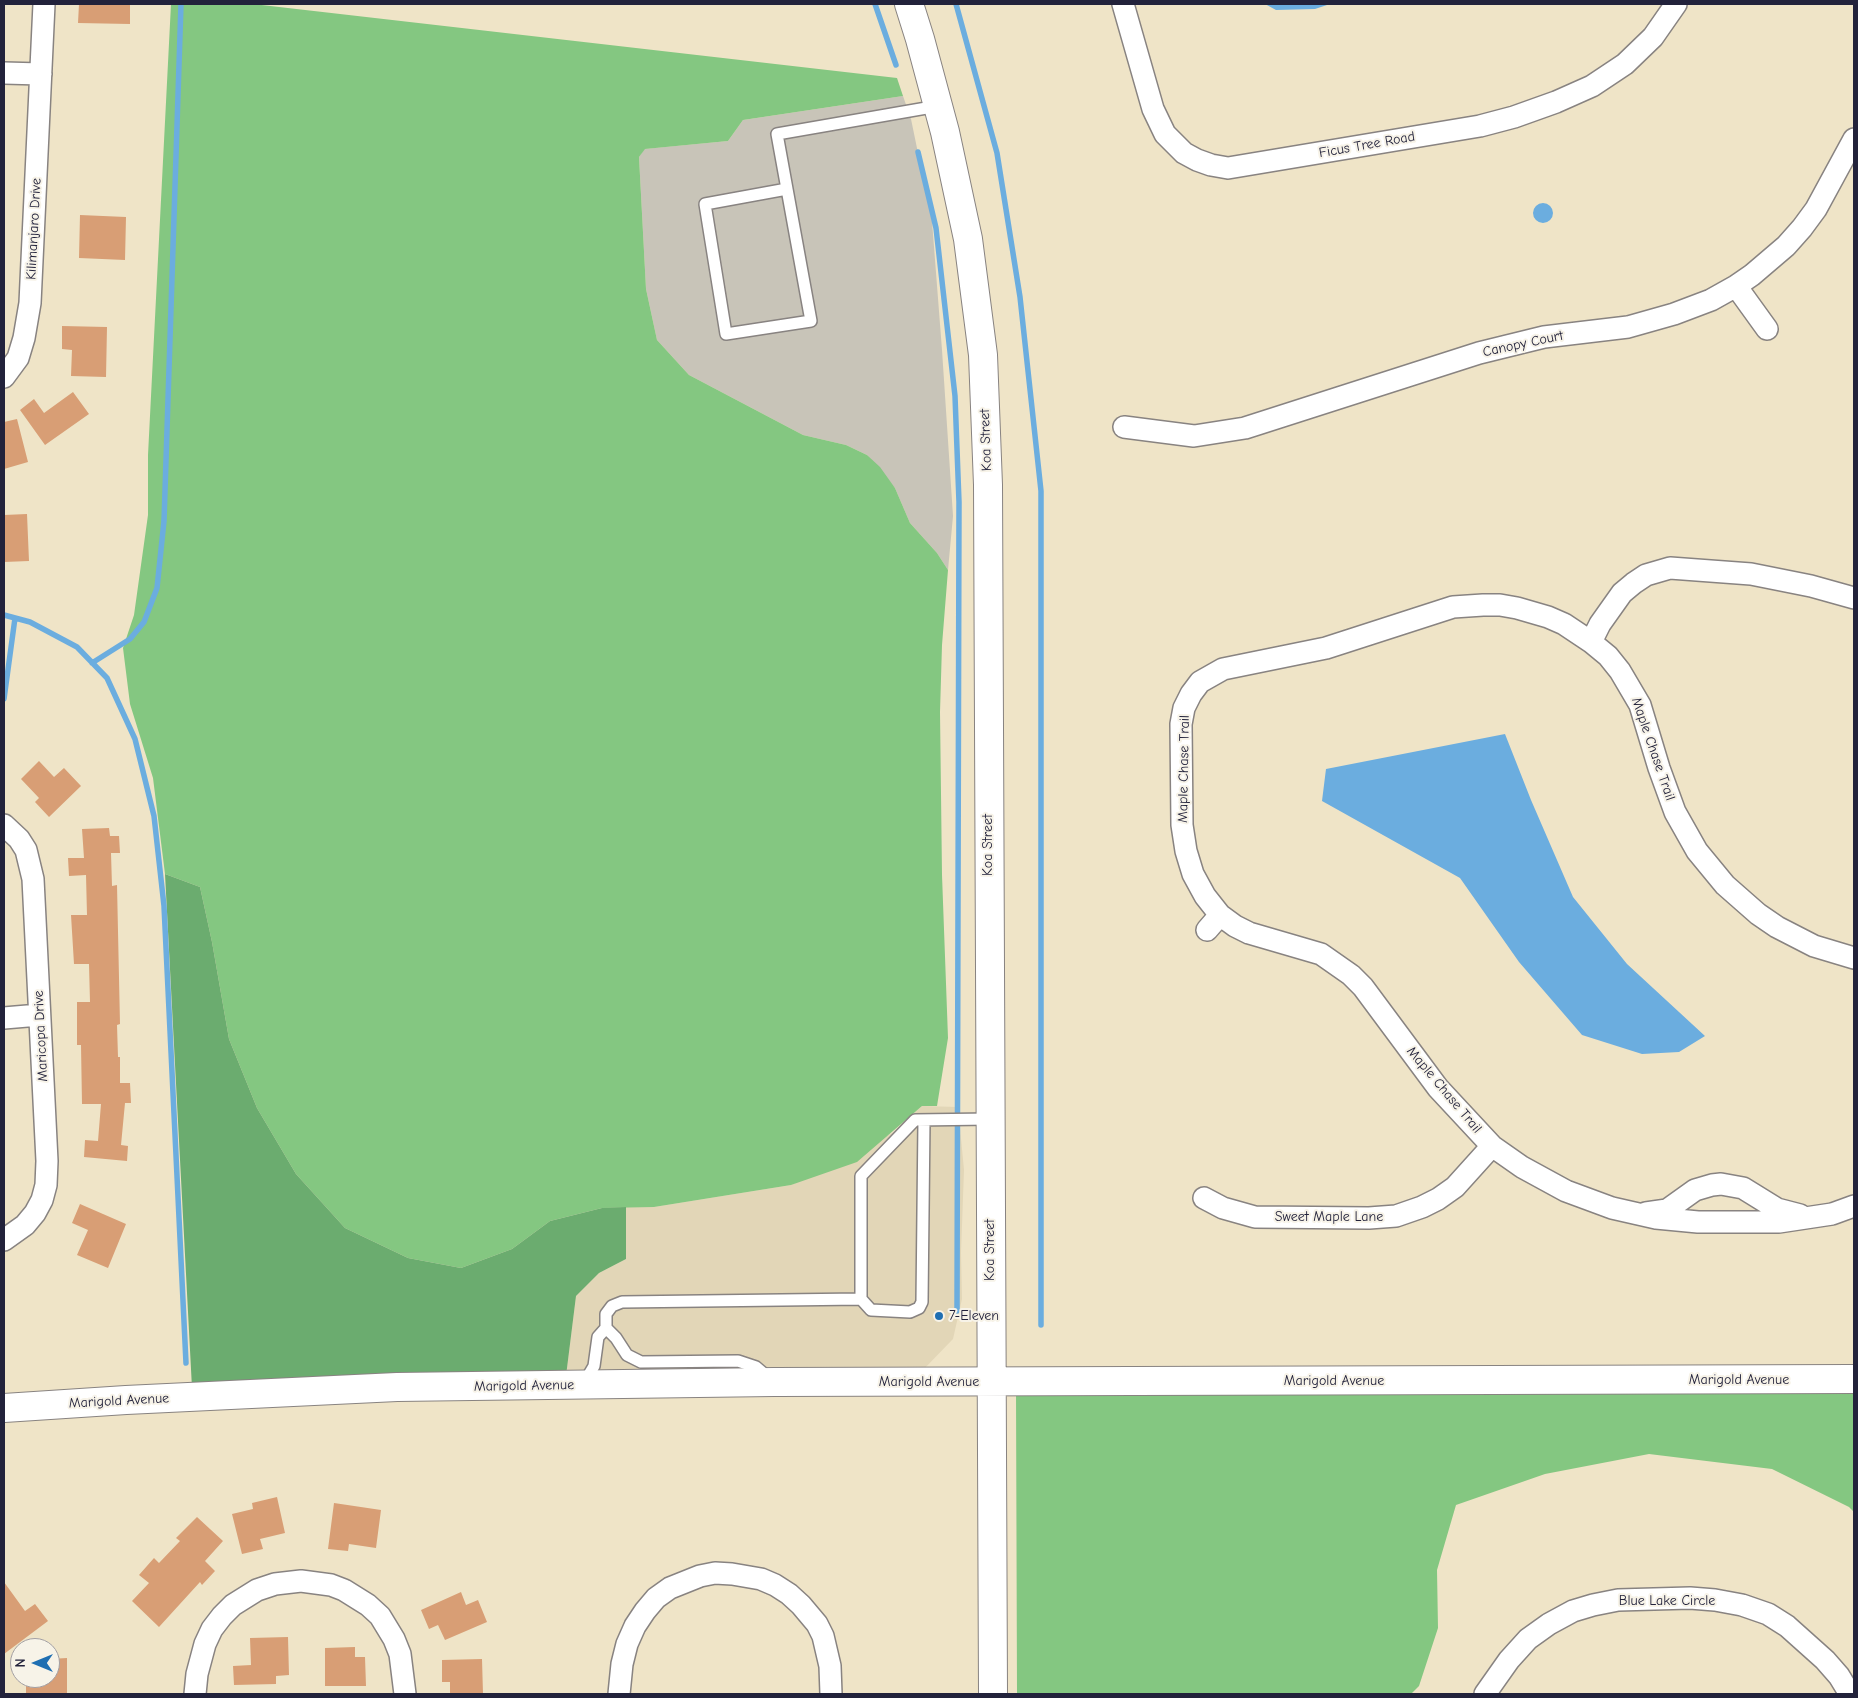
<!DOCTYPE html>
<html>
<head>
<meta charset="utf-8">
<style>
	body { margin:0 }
	#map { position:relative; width:1858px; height:1698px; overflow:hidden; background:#efe4c7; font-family:"Comic Neue",sans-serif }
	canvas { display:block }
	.frame { position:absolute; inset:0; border:5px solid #22223b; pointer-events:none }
	.north { position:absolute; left:10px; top:1638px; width:50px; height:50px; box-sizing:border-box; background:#f7f3e8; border:1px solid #a29fa3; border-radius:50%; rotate:270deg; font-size:14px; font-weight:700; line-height:20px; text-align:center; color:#22223b }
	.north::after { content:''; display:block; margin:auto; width:18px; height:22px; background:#1f6fb2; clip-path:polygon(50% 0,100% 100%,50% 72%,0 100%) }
</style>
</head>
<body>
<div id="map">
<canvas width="1858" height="1698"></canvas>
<div class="frame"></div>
<div class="north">N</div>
</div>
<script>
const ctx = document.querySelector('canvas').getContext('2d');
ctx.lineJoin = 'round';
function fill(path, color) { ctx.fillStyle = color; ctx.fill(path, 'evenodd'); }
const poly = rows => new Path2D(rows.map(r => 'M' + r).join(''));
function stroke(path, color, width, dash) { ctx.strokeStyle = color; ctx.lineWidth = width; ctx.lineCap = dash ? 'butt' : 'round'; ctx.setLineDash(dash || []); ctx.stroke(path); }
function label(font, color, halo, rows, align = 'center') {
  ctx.font = font + ' "Comic Neue",sans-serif'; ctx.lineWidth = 4; ctx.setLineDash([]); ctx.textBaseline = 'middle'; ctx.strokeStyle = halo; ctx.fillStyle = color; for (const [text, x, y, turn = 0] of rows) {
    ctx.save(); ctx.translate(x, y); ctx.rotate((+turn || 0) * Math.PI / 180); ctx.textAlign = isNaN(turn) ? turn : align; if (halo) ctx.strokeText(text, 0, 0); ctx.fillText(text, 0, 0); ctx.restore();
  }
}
const built = poly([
	[922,1106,958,1107,964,1170,961,1253,962,1299,953,1339,922,1371,566,1376,576,1296,599,1273,626,1259,626,1207,654,1207,791,1185,892,1133]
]);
const industrial = poly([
	[903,96,911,119,932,221,942,350,953,516,948,570,937,553,910,523,895,488,867,455,846,445,803,435,689,375,657,340,646,289,639,157,644,149,728,141,743,120]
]);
const green = poly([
	[171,4,253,4,897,78,903,96,743,120,728,141,645,149,639,157,646,289,657,340,689,375,803,435,846,445,867,455,880,467,895,488,910,523,937,553,948,570,942,645,940,712,942,875,948,1038,937,1106,922,1106,857,1162,791,1185,654,1207,602,1208,550,1221,512,1249,461,1268,408,1258,345,1228,296,1174,257,1108,229,1039,212,942,200,887,165,874,153,778,130,704,123,648,134,615,148,515,148,455],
	[1854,1388,1854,1512,1849,1507,1772,1469,1649,1454,1545,1474,1456,1505,1437,1570,1438,1628,1419,1686,1411,1694,1017,1694,1016,1391]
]);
const forest = poly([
	[165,874,200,887,212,942,229,1039,257,1108,296,1174,345,1228,408,1258,461,1268,512,1249,550,1221,602,1208,626,1207,626,1259,599,1273,576,1296,566,1376,192,1388]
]);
const water = poly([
	[1265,4,1330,4,1315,9,1276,10],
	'1533 213a10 10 0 1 1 20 0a10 10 0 1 1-20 0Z',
	[1505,734,1531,800,1573,897,1627,964,1705,1036,1679,1052,1642,1054,1582,1035,1519,962,1460,878,1322,801,1326,769]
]);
const stream = poly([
	[875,4,896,65],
	[956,4,997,153,1020,297,1041,491,1041,1325],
	[918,152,936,228,955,396,959,502,957,1311],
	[4,615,30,622,77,647,107,678,135,739,154,816,164,906,186,1363],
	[92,663,130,639,144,622,157,588,164,521,181,4],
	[4,699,15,618]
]);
const building = poly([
	[79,4,130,4,130,24,78,23],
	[80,215,126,217,125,260,79,258],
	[62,326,107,327,106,377,71,376,72,350,62,349],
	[73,392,89,414,45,445,20,410,34,399,44,413],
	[17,419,28,462,4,469,4,422],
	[27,514,29,561,4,562,4,515],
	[39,761,54,777,64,768,81,786,49,817,35,802,39,798,21,779],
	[109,828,110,836,119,836,120,853,111,853,112,886,117,885,120,1024,117,1025,118,1057,120,1057,120,1083,130,1083,131,1103,125,1103,121,1145,128,1146,127,1161,84,1157,85,1140,98,1141,101,1104,82,1104,81,1045,77,1045,77,1002,90,1002,89,964,74,964,71,915,87,915,86,875,69,876,68,858,84,858,82,829],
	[80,1204,126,1224,108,1268,77,1255,88,1230,72,1223],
	[277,1497,285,1533,260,1539,263,1549,242,1554,232,1514,253,1509,252,1503],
	[334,1503,381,1510,376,1548,349,1544,348,1551,328,1549],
	[197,1517,223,1541,205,1561,215,1571,202,1585,200,1582,159,1627,132,1601,149,1583,139,1575,154,1558,159,1563,180,1541,176,1538],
	[4,1582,25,1611,35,1604,48,1621,4,1654],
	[461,1592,466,1605,478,1600,487,1622,445,1640,438,1625,429,1629,421,1610],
	[288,1637,289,1675,276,1676,276,1684,234,1685,233,1666,251,1665,250,1638],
	[355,1647,355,1657,365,1657,366,1686,325,1686,325,1648],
	[67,1658,67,1694,26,1694,26,1678,50,1678,50,1659],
	[482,1659,483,1694,450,1694,450,1682,442,1682,442,1660]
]);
const lane = poly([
	[787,189,705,204,726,334,811,321,777,134,938,106],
	[861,1299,871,1310,910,1312,919,1308,922,1302,924,1120],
	[606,1328,616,1338,627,1355,641,1362,738,1361,756,1367,769,1378],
	[584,1383,594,1366,598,1337,606,1328,606,1314,612,1306,622,1302,861,1299,861,1176,915,1120,990,1119]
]);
const street = poly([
	[1123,4,1153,109,1165,134,1184,153,1197,160,1211,165,1228,168,1480,126,1514,117,1556,102,1592,86,1625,64,1653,37,1676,4],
	[4,73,41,74],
	[1736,286,1767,329],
	[4,377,18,358,24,338,30,303,44,4],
	[1124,427,1194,436,1245,428,1479,353,1544,337,1628,327,1674,314,1711,300,1736,286,1752,275,1786,246,1802,228,1816,209,1854,139],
	[1591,642,1600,624,1622,593,1634,583,1646,575,1670,568,1751,574,1811,586,1854,598],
	[4,825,19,839,26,850,33,879,47,1161,46,1185,42,1200,35,1213,25,1225,4,1240],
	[1207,930,1220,915],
	[1854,958,1814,946,1777,927,1758,914,1725,885,1697,851,1675,812,1659,768,1640,705,1620,671,1608,656,1591,642,1564,624,1548,617,1517,608,1500,605,1483,605,1453,607,1326,648,1223,669,1200,682,1191,694,1184,708,1181,724,1182,825,1186,851,1193,874,1205,896,1220,915,1235,926,1249,933,1321,954,1351,975,1363,987,1438,1088,1492,1146,1522,1167,1566,1191,1612,1208,1656,1218,1698,1222,1779,1222,1832,1214,1854,1206],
	[4,1018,39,1015],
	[1204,1198,1223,1208,1255,1217,1369,1218,1396,1216,1422,1207,1438,1199,1455,1187,1492,1146],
	[1646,1213,1667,1210,1695,1190,1712,1185,1721,1184,1743,1188,1777,1209,1800,1215],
	[195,1694,197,1674,205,1644,212,1629,222,1616,233,1605,257,1590,275,1584,301,1581,331,1585,344,1590,368,1605,380,1616,394,1639,400,1654,405,1694],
	[619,1694,622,1664,627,1644,635,1626,645,1611,656,1598,670,1588,700,1576,715,1573,732,1574,761,1579,775,1585,789,1594,801,1605,817,1624,823,1636,830,1666,831,1694],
	[1485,1694,1509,1660,1528,1639,1549,1624,1573,1611,1593,1605,1618,1600,1690,1598,1715,1600,1742,1605,1768,1614,1787,1626,1825,1660,1839,1676,1850,1694]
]);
const secondary = poly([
	[909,4,920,39,945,132,968,239,983,355,988,485,993,1694],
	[4,1408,126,1400,397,1387,774,1382,1854,1379]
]);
const markers = [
	[939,1316,5,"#1f6fb2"]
];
const streetNames = [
	["Ficus Tree Road",1367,145,-10],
	["Kilimanjaro Drive",34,229,-87],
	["Canopy Court",1523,344,-12],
	["Koa Street",986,440,-92],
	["Maple Chase Trail",1653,749,71],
	["Maple Chase Trail",1184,769,-89],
	["Koa Street",988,845,-90],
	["Maricopa Drive",41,1036,-93],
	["Maple Chase Trail",1444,1090,50],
	["Sweet Maple Lane",1329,1217],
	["Koa Street",990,1250,-90],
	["Marigold Avenue",1739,1380],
	["Marigold Avenue",1334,1381],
	["Marigold Avenue",929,1382],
	["Marigold Avenue",524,1386,-1],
	["Marigold Avenue",119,1401,-3],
	["Blue Lake Circle",1667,1601]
];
const poiNames = [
	["7-Eleven",949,1316]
];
fill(built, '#e2d6b7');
fill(industrial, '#c8c4b8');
fill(green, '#84c781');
fill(forest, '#6bac6f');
fill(water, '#6baddf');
stroke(stream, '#6baddf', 5.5);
fill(building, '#d89e75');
stroke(lane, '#888381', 14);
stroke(street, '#888381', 24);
stroke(secondary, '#888381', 30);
stroke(lane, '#fff', 11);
stroke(street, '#fff', 21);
stroke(secondary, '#fff', 28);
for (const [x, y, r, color] of markers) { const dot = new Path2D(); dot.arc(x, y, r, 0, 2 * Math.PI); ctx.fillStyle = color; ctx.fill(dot); stroke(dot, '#f7f3e8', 2); }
label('14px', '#22223b', '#f7f3e8', streetNames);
label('14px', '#22223b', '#f7f3e8', poiNames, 'left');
</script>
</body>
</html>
